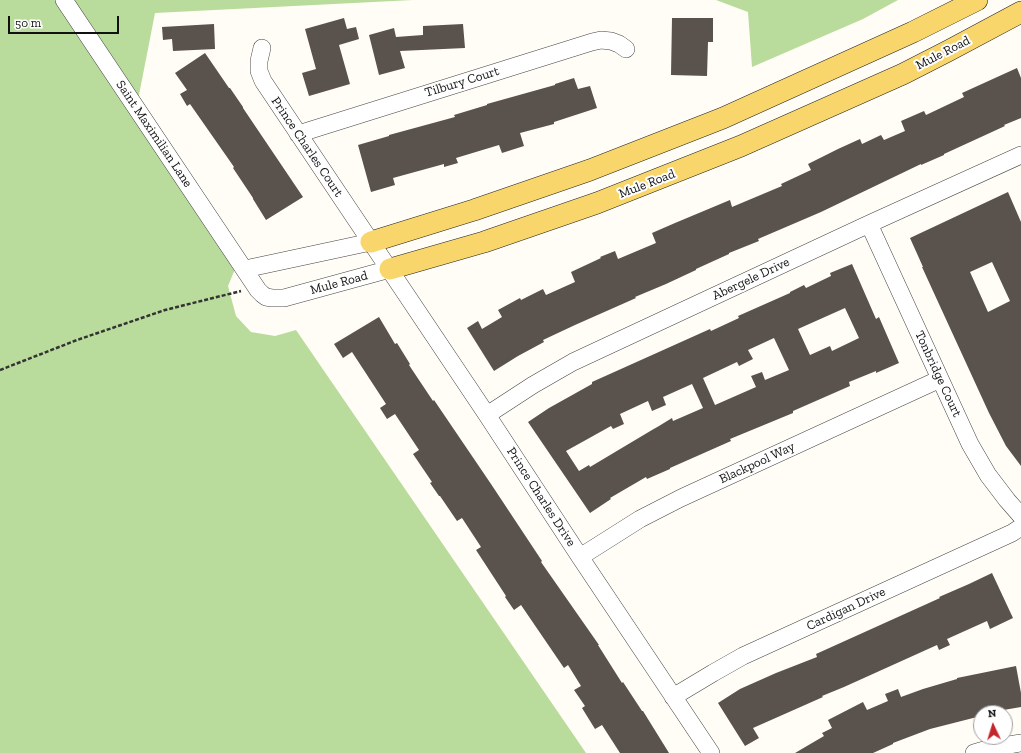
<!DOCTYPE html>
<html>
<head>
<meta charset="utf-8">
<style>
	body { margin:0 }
	#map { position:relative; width:1021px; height:753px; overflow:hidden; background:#fffdf5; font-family:"Zilla Slab",serif }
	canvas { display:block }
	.north { position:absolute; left:973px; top:705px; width:40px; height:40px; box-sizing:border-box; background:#fff; border:1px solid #a0a0a0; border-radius:50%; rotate:356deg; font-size:11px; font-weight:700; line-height:16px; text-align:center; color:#111 }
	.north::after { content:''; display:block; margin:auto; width:14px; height:18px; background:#c4262e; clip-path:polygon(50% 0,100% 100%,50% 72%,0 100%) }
	.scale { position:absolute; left:8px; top:16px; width:111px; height:18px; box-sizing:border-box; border:2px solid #111; border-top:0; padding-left:5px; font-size:12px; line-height:14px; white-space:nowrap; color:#111; -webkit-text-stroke:3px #fff; paint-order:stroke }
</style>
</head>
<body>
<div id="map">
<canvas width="1021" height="753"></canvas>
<div class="north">N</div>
<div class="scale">50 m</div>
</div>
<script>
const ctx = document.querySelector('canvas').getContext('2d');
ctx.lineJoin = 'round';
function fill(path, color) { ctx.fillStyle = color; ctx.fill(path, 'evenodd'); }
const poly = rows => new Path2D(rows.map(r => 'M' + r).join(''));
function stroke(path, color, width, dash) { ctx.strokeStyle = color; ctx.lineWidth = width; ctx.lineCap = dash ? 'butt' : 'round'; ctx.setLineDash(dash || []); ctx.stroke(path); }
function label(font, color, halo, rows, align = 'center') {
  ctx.font = font + ' "Zilla Slab",serif'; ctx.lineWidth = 4; ctx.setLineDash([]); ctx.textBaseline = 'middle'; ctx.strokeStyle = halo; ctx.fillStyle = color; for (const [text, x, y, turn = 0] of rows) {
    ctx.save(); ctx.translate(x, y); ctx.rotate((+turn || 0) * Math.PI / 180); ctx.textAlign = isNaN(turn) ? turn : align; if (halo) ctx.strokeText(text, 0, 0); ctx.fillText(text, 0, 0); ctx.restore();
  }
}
const forest = poly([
	[0,0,413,0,155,13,138,100,242,252,228,286,236,316,251,332,275,336,296,330,586,753,0,753],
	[716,0,898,0,863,19,752,67,748,12]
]);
const building = poly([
	[344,18,347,29,356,27,359,39,339,45,350,84,309,96,302,73,316,69,305,29],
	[672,18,713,18,713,42,708,42,707,76,671,75],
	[214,24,215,49,173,51,172,39,163,40,162,27],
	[463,24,465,48,400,51,405,68,379,75,369,35,394,28,396,37,423,35,423,26],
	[205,53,229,88,230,88,243,107,243,108,303,197,266,220,253,199,253,198,233,168,234,167,190,104,187,106,180,94,187,90,175,73],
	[1017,68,1021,78,1021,118,1004,125,1005,126,944,154,944,155,921,165,921,164,821,212,758,239,759,241,729,253,729,254,696,269,696,270,666,284,635,297,636,298,575,325,543,340,544,342,518,356,494,371,467,328,478,321,482,329,502,317,498,310,520,298,521,300,543,289,546,295,575,282,571,272,601,258,600,257,615,251,618,259,656,243,652,233,675,223,730,200,732,207,782,186,781,184,811,170,808,164,838,149,860,139,862,144,881,135,884,140,905,131,901,121,924,111,926,115,964,97,962,93],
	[574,78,578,89,590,86,597,108,554,122,554,124,520,133,524,146,502,153,499,145,456,158,458,163,444,167,444,164,393,178,395,185,371,192,358,145,389,136,389,135,455,117,454,115,487,105,487,104,555,85,555,84],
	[1008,192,1021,222,1021,466,1006,446,989,413,922,267,923,267,910,238],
	[992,262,1010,301,988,312,970,272],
	[852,264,876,319,879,317,899,363,876,373,876,371,849,382,850,386,793,411,793,413,730,439,731,441,670,468,670,469,647,479,646,477,610,498,611,499,590,513,528,422,549,408,592,384,592,382,710,329,711,331,739,318,738,316,790,293,790,292,804,285,806,288,831,276,830,273],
	[845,308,859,338,832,351,830,346,810,355,798,329],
	[774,338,789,370,765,380,762,372,751,376,756,387,715,405,703,378,737,362,739,366,753,359,748,350],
	[692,384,703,408,673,421,672,418,659,426,652,430,590,467,589,465,579,471,566,451,611,426,613,429,624,424,620,414,648,401,652,411,666,405,663,397],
	[379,317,395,344,397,343,410,364,409,365,433,401,434,400,491,484,542,561,541,562,599,645,598,645,622,683,623,682,642,711,643,711,669,753,620,753,602,725,595,729,582,708,585,706,574,690,581,686,568,665,564,668,521,605,514,610,505,597,506,596,476,550,481,547,462,518,457,521,440,496,439,496,430,483,432,482,413,454,419,450,395,414,387,419,380,408,386,404,352,352,343,358,334,344],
	[992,573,1013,618,990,629,987,621,947,639,950,645,939,650,937,645,844,687,822,696,823,697,753,728,759,738,745,746,718,703,740,689,776,673,817,657,816,654,940,598,939,597,969,584],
	[1016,666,1021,693,1021,707,986,713,981,713,981,716,930,729,893,743,893,744,873,753,795,753,824,736,822,733,832,728,828,720,863,702,867,710,888,701,885,694,898,689,901,697,923,689,957,679,957,678]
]);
const path = poly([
	[0,370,77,340,165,310,241,291]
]);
const minor = poly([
	[64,0,258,290,262,294,266,297,272,298,284,298,390,269],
	[262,48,259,61,259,71,263,81,487,415,580,557,711,753],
	[298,134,592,42,601,40,611,41,619,44,626,49],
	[869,224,970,444,988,475,1007,500,1021,516],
	[245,269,371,242],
	[487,415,533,385,573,362,869,224,1021,155],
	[580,557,640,519,681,498,940,379],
	[673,697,713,673,743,656,1012,533,1021,527],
	[974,753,991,748,1021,743]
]);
const major = poly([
	[371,242,474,210,590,170,723,118,913,32,977,0],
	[390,269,484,242,597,203,741,146,903,74,948,51,1021,12]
]);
const streetNames = [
	["Mule Road",943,53,-27],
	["Tilbury Court",462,82,-17],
	["Saint Maximilian Lane",154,134,56],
	["Prince Charles Court",307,147,56],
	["Mule Road",647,184,-21],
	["Abergele Drive",751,279,-25],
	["Mule Road",339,283,-15],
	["Tonbridge Court",938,374,65],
	["Blackpool Way",757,463,-25],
	["Prince Charles Drive",541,497,57],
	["Cardigan Drive",846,609,-25]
];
fill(forest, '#b9dc9c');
fill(building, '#5a524d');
stroke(minor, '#444', 18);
stroke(major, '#222', 22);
stroke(path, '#333', 2.5, [4, 2]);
stroke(minor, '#fff', 17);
stroke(major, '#f9d66b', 21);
label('13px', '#111', '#fff', streetNames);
</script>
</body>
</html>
